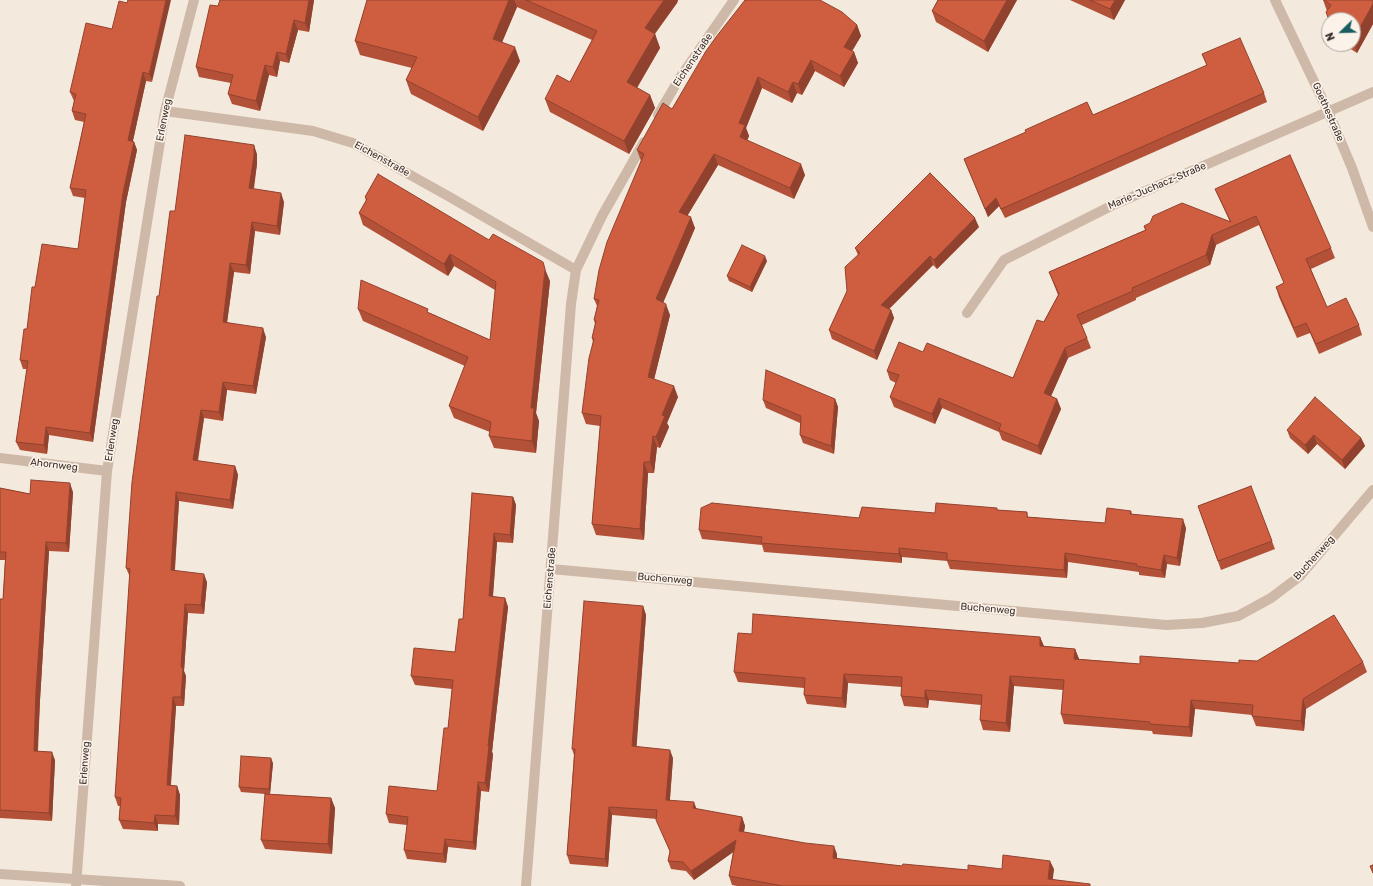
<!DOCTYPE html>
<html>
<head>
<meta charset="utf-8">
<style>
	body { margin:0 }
	#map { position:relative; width:1373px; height:886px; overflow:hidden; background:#f4e9dd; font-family:Rubik,sans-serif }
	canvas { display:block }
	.north { position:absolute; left:1321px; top:12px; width:40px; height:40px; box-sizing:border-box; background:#fbf3ea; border:1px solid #aea49d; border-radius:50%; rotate:247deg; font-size:11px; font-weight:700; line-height:16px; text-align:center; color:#3a2d29 }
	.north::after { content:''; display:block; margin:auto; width:14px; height:18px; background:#1a5d5f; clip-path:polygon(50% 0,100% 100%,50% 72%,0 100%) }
</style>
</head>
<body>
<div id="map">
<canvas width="1373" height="886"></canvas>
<div class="north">N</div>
</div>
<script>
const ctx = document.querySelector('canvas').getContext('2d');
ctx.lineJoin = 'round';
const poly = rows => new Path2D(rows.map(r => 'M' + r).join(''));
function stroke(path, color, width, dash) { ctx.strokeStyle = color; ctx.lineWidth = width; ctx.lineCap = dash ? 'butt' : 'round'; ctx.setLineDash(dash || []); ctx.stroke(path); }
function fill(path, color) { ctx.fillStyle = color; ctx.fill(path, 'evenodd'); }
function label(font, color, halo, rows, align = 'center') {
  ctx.font = font + ' Rubik,sans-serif'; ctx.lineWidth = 3.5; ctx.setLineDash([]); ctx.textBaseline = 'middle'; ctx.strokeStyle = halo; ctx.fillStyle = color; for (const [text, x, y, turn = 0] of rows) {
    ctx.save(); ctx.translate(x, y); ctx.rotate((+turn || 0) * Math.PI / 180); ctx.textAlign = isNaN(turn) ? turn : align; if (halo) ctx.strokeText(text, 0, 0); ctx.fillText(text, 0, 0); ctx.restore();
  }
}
const minor = poly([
	[1275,0,1328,111,1352,168,1373,227],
	[165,111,313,131,353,143,448,196,576,270],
	[658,115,679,79,734,0],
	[967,313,1004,260,1111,206,1373,92],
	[0,458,107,471],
	[551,569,1166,625,1202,623,1238,616,1271,598,1300,576,1373,490],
	[0,874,180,886],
	[76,886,107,471,165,111,194,0],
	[526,886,571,304,576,270,602,216,644,142]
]);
const wall = poly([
	[220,0,314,0,309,32,298,30,289,63,280,61,277,77,269,75,260,111,232,104,228,94,231,83,199,77,196,67,218,6],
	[367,0,678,0,677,3,655,34,660,48,637,88,650,95,655,108,629,154,550,112,545,99,570,82,592,40,517,7,502,42,520,61,483,131,411,94,406,80,412,68,360,55,355,41],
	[938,0,1017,0,988,52,936,22,932,11],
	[1070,0,1125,0,1114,20],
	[1323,0,1373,0,1373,24,1357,53,1343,44,1353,44,1353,20,1327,11],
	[127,3,152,82,146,81,133,141,134,142,137,150,126,202,93,442,49,435,47,454,20,450,16,442,27,369,23,369,20,360,27,329,35,287,78,249,85,198,73,196,70,188,84,122,75,120,72,111,74,101,70,92,112,29],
	[857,25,861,36,852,51,854,52,858,63,844,87,815,71,802,95,797,93,792,103,762,88,746,128,749,136,747,140,805,175,794,199,718,165,687,216,695,228,663,303,670,315,654,379,678,397,667,423,669,427,660,448,657,447,654,473,648,473,644,540,596,535,592,524,600,426,586,424,582,413,593,342,592,338,595,324,594,320,597,306,594,299,641,161,637,150,672,109],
	[1202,54,1264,93,1267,102,1005,218,999,206,988,217,964,159,1093,115,1207,66],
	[257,154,257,164,254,189,284,202,280,235,255,231,250,274,234,272,227,322,266,337,256,394,227,390,223,421,204,418,198,461,235,466,238,475,233,509,179,501,175,570,207,582,204,614,188,613,184,671,186,676,184,706,176,706,171,785,177,786,180,795,179,825,158,824,158,831,123,829,119,820,120,806,118,806,115,797,130,577,126,568,159,296,175,211],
	[1215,189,1331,248,1335,258,1311,269,1327,307,1359,325,1362,335,1319,354,1310,333,1297,338,1279,297,1276,287,1284,283,1259,225,1216,245,1210,265,1136,298,1136,300,1082,325,1091,348,1068,358,1051,396,1057,399,1061,409,1041,455,1002,440,999,432,942,408,935,424,894,407,890,397,896,383,890,380,887,371,923,352,1013,378,1058,295,1049,272,1145,230,1144,226,1230,222,1219,198],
	[365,197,550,281,536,413,539,421,536,453,494,448,489,436,490,432,454,418,449,406,465,366,363,321,358,309,430,313,490,340,495,290,454,266,448,276,363,225,359,213,366,201],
	[979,227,937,269,933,265,889,309,891,310,894,318,877,360,832,339,829,330,847,291,858,255,855,248],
	[767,261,752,292,729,281,727,276],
	[835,399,838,407,834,454,803,443,800,435,800,423,766,408,763,400],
	[1287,430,1361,438,1365,446,1345,469,1317,444,1308,454,1290,438],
	[1251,486,1275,549,1221,570,1198,506],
	[0,488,30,494,73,492,69,552,49,551,40,700,38,751,55,760,52,821,0,818,0,599,3,599,5,560,0,560],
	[472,493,513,497,516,505,513,543,497,542,493,597,505,598,508,607,492,752,493,754,489,792,481,791,476,850,448,847,446,863,407,859,404,850,407,825,389,823,386,814,437,791,448,728,452,689,415,685,411,676,455,652,463,619],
	[997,510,1027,512,1028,517,1105,523,1131,511,1132,514,1186,528,1180,566,1167,564,1165,578,1139,575,1139,572,1068,562,1067,578,950,569,947,561,902,557,902,563,764,552,762,545,702,539,699,530,935,513],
	[643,606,646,615,636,747,673,758,670,800,696,809,742,817,745,826,744,832,837,854,837,859,902,866,968,870,1002,869,1054,869,1052,879,1091,886,737,886,732,885,729,876,733,852,694,880,686,871,671,869,668,861,670,852,660,828,657,819,612,815,608,867,570,864,567,855,574,755,572,749],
	[752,634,1040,637,1044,646,1075,649,1079,659,1140,664,1239,663,1257,661,1363,662,1367,672,1306,709,1304,731,1256,726,1252,716,1252,715,1195,709,1192,737,1153,734,1152,731,1064,724,1061,714,1063,690,1014,686,1010,732,983,730,980,720,981,705,929,700,928,708,904,706,901,696,902,687,848,683,846,708,807,704,804,695,804,688,738,682,734,672],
	[273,763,270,794,331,798,335,808,332,854,265,849,261,840,265,794,241,792,239,787]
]);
const shadedWall = poly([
	[166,0,171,0,152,82,149,74],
	[309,0,314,0,309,32,305,23],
	[509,0,514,0,517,7,498,52,493,39],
	[664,0,678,0,677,3,649,41,645,28],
	[1007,0,1017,0,988,52,984,41],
	[1115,0,1125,0,1114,20,1110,9],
	[1373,4,1373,24,1357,53,1353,40],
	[294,20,298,30,289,63,286,54],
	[857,25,861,36,848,58,844,47],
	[655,34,660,48,632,96,627,82],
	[515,47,520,61,483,131,478,117],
	[277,52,280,61,277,77,273,67],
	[854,52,858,63,844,87,840,76],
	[811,60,815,71,802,95,798,84],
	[265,65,269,75,260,111,256,101],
	[143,72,146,81,131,149,128,140],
	[758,77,762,88,746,128,749,136,744,148,740,137,739,123],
	[793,82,797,93,792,103,788,92],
	[650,95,655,108,629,154,624,141],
	[134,142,137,150,126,202,93,442,90,433,123,193],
	[254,145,257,154,257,164,252,197,249,188],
	[714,154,718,165,683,223,679,212],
	[801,164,805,175,794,199,790,188],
	[281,193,284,202,280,235,277,226],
	[996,198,999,206,988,217,985,209],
	[691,217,695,228,660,310,656,299],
	[975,218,979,227,937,269,934,260],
	[252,222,255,231,250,274,246,265],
	[1212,235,1216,245,1210,265,1206,255],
	[450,254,454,266,448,276,444,264],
	[765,256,767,261,752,292,750,287],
	[930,256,933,265,884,314,881,305],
	[230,263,234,272,226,330,223,322],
	[545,269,550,281,536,413,539,421,536,453,532,441,531,408],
	[666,304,670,315,652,388,648,377],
	[891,310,894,318,877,360,874,351],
	[263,328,266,337,256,394,253,386],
	[1065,348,1068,358,1048,403,1044,393],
	[223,382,227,390,223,421,219,412],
	[674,386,678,397,667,423,669,427,660,448,656,437,662,415],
	[939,398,942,408,935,424,932,414],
	[835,399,838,407,834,454,831,446],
	[1057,399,1061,409,1041,455,1038,446],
	[201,410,204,418,196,469,193,460],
	[46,427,49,435,47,454,44,445],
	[1314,435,1317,444,1308,454,1305,445],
	[653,436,657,447,654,473,650,462],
	[1361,438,1365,446,1345,469,1342,460],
	[644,462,648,473,644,540,640,529],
	[235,466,238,475,233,509,230,500],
	[70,483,73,492,69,552,66,543],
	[176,492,179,501,174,579,171,570],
	[513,497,516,505,513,543,510,535],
	[1183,519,1186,528,1180,566,1177,558],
	[494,533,497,542,492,605,489,596],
	[46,542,49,551,40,700,37,759,34,751,36,691],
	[899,548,902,557,902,563,899,554],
	[1065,553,1068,562,1067,578,1064,570],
	[1164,555,1167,564,1165,578,1161,570],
	[204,574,207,582,204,614,201,605],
	[505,598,508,607,492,752,493,754,489,792,485,783,488,746],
	[185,604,188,613,184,671,186,676,184,706,181,697,181,667],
	[643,606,646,615,636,755,632,746],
	[1040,637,1044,647,1040,646],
	[1075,649,1079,659,1074,659],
	[844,674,848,683,846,708,842,698],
	[1010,676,1014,686,1010,732,1006,723],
	[925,690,929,700,928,708,925,698],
	[173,697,176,706,170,794,167,785],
	[1303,699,1306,709,1304,731,1301,721],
	[1191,700,1195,709,1192,737,1189,727],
	[670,750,673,758,669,809,666,800],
	[52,752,55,760,52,821,49,813],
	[271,758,273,763,270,794,269,789],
	[478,782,481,791,476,850,473,842],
	[177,786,180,795,179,825,175,816],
	[331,798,335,808,332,854,328,844],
	[694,802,697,810,693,808],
	[609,807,612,815,608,867,605,859],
	[155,815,158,824,158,831,154,823],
	[742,817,745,826,742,840,739,831],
	[445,839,448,847,446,863,443,854],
	[736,840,739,848,694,880,691,871],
	[834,846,837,854,836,867,833,858],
	[1050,861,1054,869,1052,886,1048,879]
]);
const building = poly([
	[128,0,166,0,149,74,143,72,128,140,134,142,123,193,90,433,46,427,44,445,16,442,28,361,20,360,24,329,27,329,32,287,35,287,42,244,78,249,86,190,70,188,86,114,72,111,76,94,70,92,86,23,112,29,119,1,127,3,128,0],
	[220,0,309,0,305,23,294,20,286,54,277,52,273,67,265,65,256,101,228,94,233,75,196,67,210,5,218,6,220,0],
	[367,0,509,0,493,39,515,47,478,117,406,80,417,57,355,41,367,0],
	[526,0,664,0,645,28,655,34,627,82,650,95,624,141,545,99,557,75,570,82,597,31,526,0],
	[745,0,820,0,842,12,857,25,844,47,854,52,840,76,811,60,798,84,793,82,788,92,758,77,739,123,745,125,740,137,801,164,790,188,714,154,679,212,691,217,656,299,666,304,648,377,674,386,662,415,665,416,656,437,653,436,650,462,644,462,640,529,592,524,601,416,582,413,589,358,594,339,592,338,596,321,594,320,599,300,594,299,599,270,607,242,644,154,637,150,663,103,672,109,706,51,716,37,745,0],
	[938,0,1007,0,984,41,932,11,938,0],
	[1090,0,1115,0,1110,9,1090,0],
	[1324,0,1373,0,1373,4,1353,40,1353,20,1329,20,1326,12,1331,5,1324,0],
	[1240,38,1264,93,1001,209,996,198,985,209,964,159,1026,132,1025,130,1087,102,1093,115,1207,65,1202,54,1240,38],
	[185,135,254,145,254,156,249,188,281,193,277,226,252,222,246,265,230,263,223,322,263,328,253,386,223,382,219,412,201,410,193,460,235,466,230,500,176,492,171,570,204,574,201,605,185,604,181,667,183,668,181,697,173,697,167,785,177,786,175,816,155,815,154,823,119,820,121,798,115,797,130,569,126,568,132,482,157,296,159,296,170,211,175,211,185,135],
	[1290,155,1331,248,1306,259,1327,307,1346,298,1359,325,1316,344,1306,323,1294,328,1276,287,1284,283,1256,216,1212,235,1206,255,1132,288,1133,291,1077,315,1087,338,1065,348,1044,393,1057,399,1038,446,999,430,1001,424,939,398,932,414,890,397,899,375,887,371,899,342,923,352,927,343,1013,378,1037,320,1044,322,1059,294,1049,272,1146,230,1144,226,1150,223,1153,216,1182,203,1231,222,1215,189,1290,155],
	[930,173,975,218,934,260,930,256,881,305,891,310,874,351,829,330,847,291,845,267,860,253,855,248,930,173],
	[378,174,489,240,493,234,543,262,545,269,531,408,534,408,532,441,489,436,491,422,449,406,468,357,358,309,361,280,428,309,427,312,490,340,496,282,450,254,444,264,359,213,367,199,365,197,378,174],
	[742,245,765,256,750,287,727,276,742,245],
	[766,370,835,399,831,446,800,435,801,416,763,400,766,370],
	[1315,397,1361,438,1342,460,1314,435,1305,445,1287,430,1315,397],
	[31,480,70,483,66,543,46,542,36,691,34,751,52,752,49,813,0,810,0,599,3,599,6,552,0,552,0,488,30,494,31,480],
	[1251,486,1272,541,1218,561,1198,506,1251,486],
	[472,493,513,497,510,535,494,533,489,596,505,598,488,746,489,746,485,783,478,782,473,842,445,839,443,854,404,850,408,817,386,814,389,786,437,791,444,728,448,728,453,680,411,676,414,648,455,652,459,619,463,619,472,493],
	[712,503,859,518,862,507,935,513,936,503,997,508,997,510,1027,512,1027,517,1105,523,1107,508,1131,511,1130,514,1183,519,1177,558,1164,555,1161,570,1136,566,1137,564,1065,553,1064,570,947,560,947,553,899,548,899,554,761,543,762,537,699,530,701,508,712,503],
	[584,601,643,606,632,746,670,750,666,800,694,802,693,808,742,817,739,831,805,843,834,846,833,858,902,866,903,864,968,870,968,865,1002,869,1003,855,1050,861,1048,879,1090,884,1090,886,783,886,729,876,736,840,691,871,683,862,668,861,670,851,656,820,657,810,609,807,605,859,567,855,575,749,572,749,584,601],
	[753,614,1040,637,1040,646,1075,649,1074,659,1140,664,1140,656,1239,663,1239,660,1257,661,1334,615,1363,662,1303,699,1301,721,1252,716,1253,705,1191,700,1189,727,1150,724,1150,722,1061,714,1064,680,1010,676,1006,723,980,720,982,695,925,690,925,698,901,696,902,677,844,674,842,698,804,695,805,678,734,672,738,633,752,634,753,614],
	[241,756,271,758,269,789,239,787,241,756],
	[265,794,331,798,328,844,261,840,265,794],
	[1373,865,1373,873,1370,866,1373,865]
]);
const streetNames = [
	["Eichenstraße",693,60,-56],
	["Goethestraße",1328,112,66],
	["Erlenweg",164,120,-79],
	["Eichenstraße",382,159,29],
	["Marie-Juchacz-Straße",1157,186,-23],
	["Erlenweg",112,440,-81],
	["Ahornweg",54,465,7],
	["Buchenweg",1314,558,-48],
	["Eichenstraße",550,578,-85],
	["Buchenweg",665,579,5],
	["Buchenweg",988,609,5],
	["Erlenweg",85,763,-86]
];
stroke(minor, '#ceb8a8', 10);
fill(wall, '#b25138');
fill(shadedWall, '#91422e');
fill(building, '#cf5e41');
stroke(building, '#91422e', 1);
label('10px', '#3a2d29', '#fbf3ea', streetNames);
</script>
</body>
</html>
